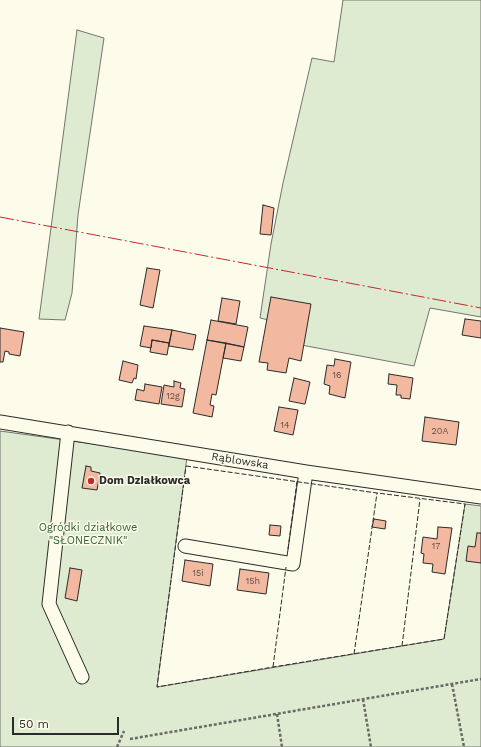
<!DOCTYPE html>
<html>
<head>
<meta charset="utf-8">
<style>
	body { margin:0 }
	#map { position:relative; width:481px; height:747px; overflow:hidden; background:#fdfbea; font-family:"Work Sans",sans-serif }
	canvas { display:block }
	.scale { position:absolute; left:12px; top:717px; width:107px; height:18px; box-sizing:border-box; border:2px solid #2b2b2b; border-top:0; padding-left:5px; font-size:12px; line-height:14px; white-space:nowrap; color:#2b2b2b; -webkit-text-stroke:3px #fdfbea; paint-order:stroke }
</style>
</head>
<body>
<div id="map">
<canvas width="481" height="747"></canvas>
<div class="scale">50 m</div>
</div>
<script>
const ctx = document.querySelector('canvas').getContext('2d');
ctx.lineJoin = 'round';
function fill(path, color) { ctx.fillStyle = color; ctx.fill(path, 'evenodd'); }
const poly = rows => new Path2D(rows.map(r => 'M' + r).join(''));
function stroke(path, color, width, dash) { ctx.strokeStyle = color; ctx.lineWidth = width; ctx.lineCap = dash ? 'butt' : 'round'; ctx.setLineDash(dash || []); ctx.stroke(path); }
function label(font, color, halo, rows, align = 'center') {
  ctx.font = font + ' "Work Sans",sans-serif'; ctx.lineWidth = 3; ctx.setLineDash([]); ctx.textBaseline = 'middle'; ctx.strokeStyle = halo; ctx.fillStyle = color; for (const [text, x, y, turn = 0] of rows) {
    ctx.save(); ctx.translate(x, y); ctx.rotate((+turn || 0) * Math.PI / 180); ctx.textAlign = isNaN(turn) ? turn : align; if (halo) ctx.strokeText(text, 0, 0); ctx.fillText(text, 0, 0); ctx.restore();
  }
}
const green = poly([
	[343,0,481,0,481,317,430,308,414,366,285,342,287,324,260,318,271,244,283,183,312,58,334,62,343,0],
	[77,30,104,38,78,215,72,293,65,320,39,319,77,30],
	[0,431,187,457,157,687,444,639,465,504,481,506,481,747,0,747,0,431]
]);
const building = poly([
	[263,205,274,208,271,235,260,234,263,205],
	[147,268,160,270,153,308,140,305,147,268],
	[271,297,311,304,301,361,289,358,286,373,267,370,268,363,259,362,271,297],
	[222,298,240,301,236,324,218,321,222,298],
	[465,319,481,321,481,338,462,335,465,319],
	[211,320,248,327,244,347,207,340,211,320],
	[144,326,172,330,169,343,152,340,151,348,140,346,144,326],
	[0,328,24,332,20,356,9,354,9,352,5,351,3,362,0,362,0,328],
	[172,330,196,335,193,350,169,346,172,330],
	[152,340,169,343,167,355,150,352,152,340],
	[207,340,226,343,216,395,212,394,210,405,214,406,212,417,193,413,207,340],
	[226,343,244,347,241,361,223,358,226,343],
	[335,359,351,362,345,398,329,394,330,386,324,384,327,365,334,366,335,359],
	[123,361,138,365,136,379,134,378,132,383,119,380,123,361],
	[389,374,413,378,410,399,401,398,401,395,396,395,397,385,388,384,389,374],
	[294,378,310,382,305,404,304,404,289,401,294,378],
	[174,381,181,383,180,388,185,389,182,407,161,404,164,385,174,387,174,381],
	[145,384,162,387,159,404,135,400,137,389,144,391,145,384],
	[279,407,298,410,293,435,274,431,279,407],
	[425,417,459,422,456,445,422,441,425,417],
	[86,466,91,467,91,471,100,473,97,490,82,488,86,466],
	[374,519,386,521,385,529,372,527,374,519],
	[270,525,281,526,280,536,269,535,270,525],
	[438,527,452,528,445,574,432,572,433,564,423,563,424,554,421,553,423,537,437,539,438,527],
	[477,533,481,533,481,563,466,561,468,546,475,547,477,533],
	[185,560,213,564,210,586,182,581,185,560],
	[70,568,82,570,77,601,65,598,70,568],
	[240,569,269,573,266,594,237,590,240,569]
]);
const path = poly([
	[452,684,464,747],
	[363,699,371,747],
	[277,714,282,747],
	[130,739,481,679],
	[117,747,124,731]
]);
const minor = poly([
	[0,422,306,472,481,497],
	[68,432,49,604,82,677],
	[185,546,293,564,306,472]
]);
const fence = poly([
	[186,466,377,493,465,504,444,639,273,667,157,687,186,466],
	[288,549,297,481],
	[402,646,420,499],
	[354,654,377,493],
	[273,667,286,567]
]);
const power = poly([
	[0,217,481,308]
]);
const markers = [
	[91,481,4,"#c62828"]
];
const numberNames = [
	["16",337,375],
	["12g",173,396],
	["14",285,425],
	["20A",440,431],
	["17",436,546],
	["15i",198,573],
	["15h",253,581]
];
const streetNames = [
	["Rąblowska",240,461,9]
];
const poiNames = [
	["Dom Działkowca",99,481]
];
const parkNames = [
	["Ogródki działkowe",88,528],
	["\"SŁONECZNIK\"",88,541]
];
fill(green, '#deebd1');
stroke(green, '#74746e', 1);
fill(building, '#f2b8a0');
stroke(building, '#2b2b2b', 1);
stroke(minor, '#2b2b2b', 15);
stroke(path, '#6a6964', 2.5, [3, 2]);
stroke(minor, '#fdfbea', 13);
stroke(fence, '#2b2b2b', 1, [5, 2]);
stroke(power, '#c62828', 1, [14, 3, 2, 3]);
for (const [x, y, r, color] of markers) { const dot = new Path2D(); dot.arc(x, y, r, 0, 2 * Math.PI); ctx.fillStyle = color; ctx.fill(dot); stroke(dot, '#fdfbea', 1.5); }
label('9px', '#5d4e48', null, numberNames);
label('11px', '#2b2b2b', '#fdfbea', streetNames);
label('bold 11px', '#2b2b2b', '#fdfbea', poiNames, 'left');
label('11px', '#34623c', '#fdfbea', parkNames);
</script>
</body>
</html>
